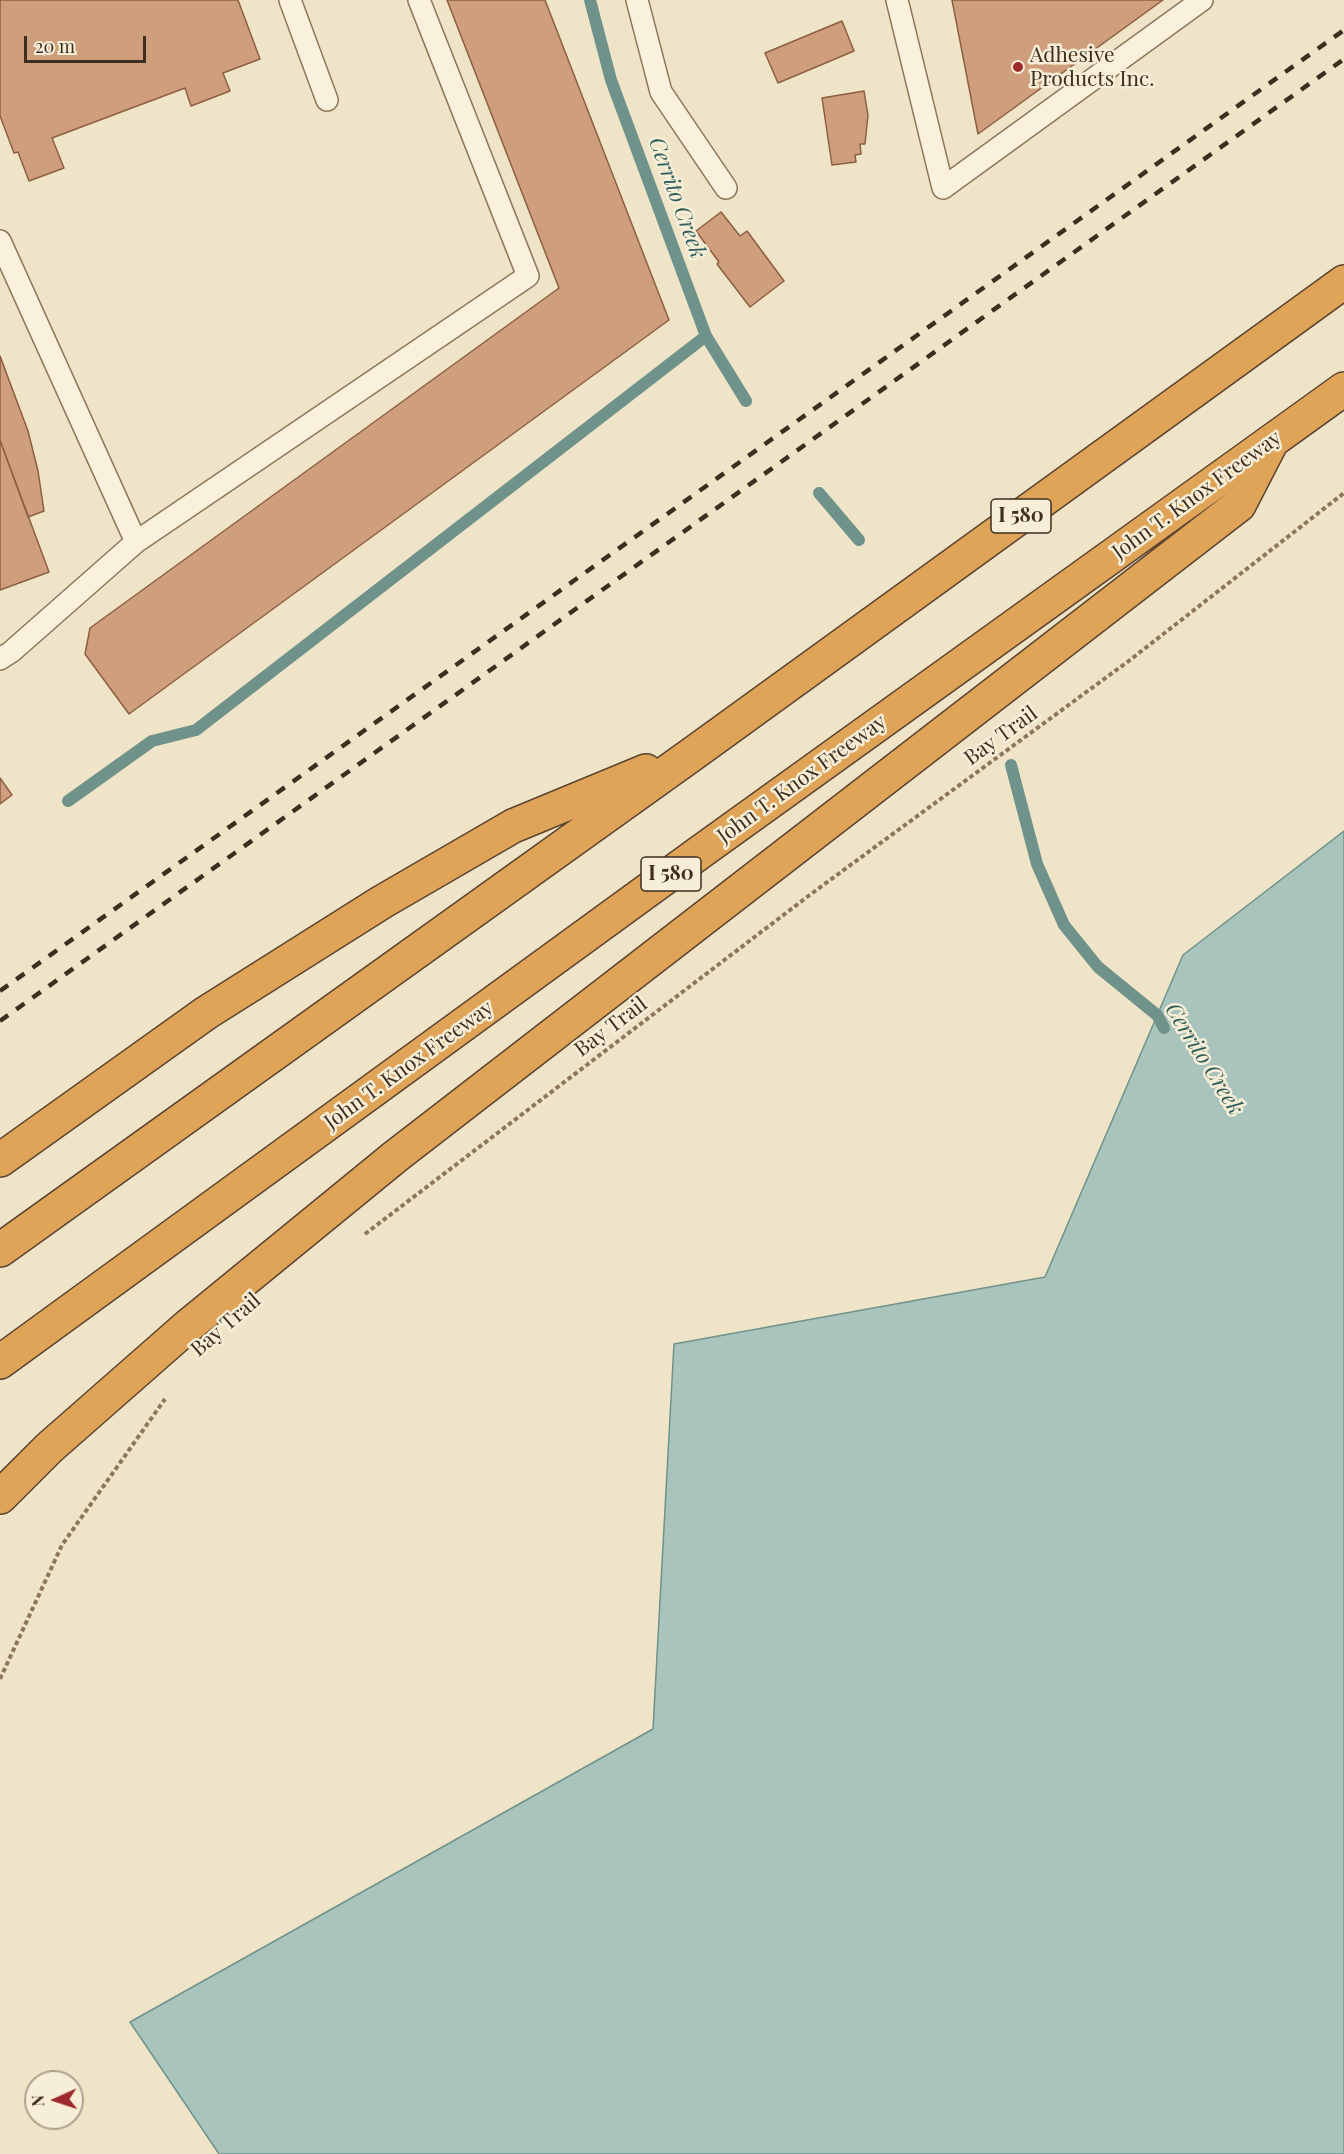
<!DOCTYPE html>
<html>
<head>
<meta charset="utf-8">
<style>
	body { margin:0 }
	#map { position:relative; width:1344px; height:2154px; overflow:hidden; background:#f0e4c8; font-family:"Playfair Display",serif }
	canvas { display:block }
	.north { position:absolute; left:24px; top:2070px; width:60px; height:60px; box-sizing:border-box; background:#f7eed8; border:2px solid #ada18e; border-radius:50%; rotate:267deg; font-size:16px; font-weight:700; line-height:24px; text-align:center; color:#3d2e20 }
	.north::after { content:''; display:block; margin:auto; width:21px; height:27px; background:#9e2a2b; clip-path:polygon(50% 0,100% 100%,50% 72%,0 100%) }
	.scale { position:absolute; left:24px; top:36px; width:122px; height:27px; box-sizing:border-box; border:3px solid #3d2e20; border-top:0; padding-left:8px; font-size:18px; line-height:21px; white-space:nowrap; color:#3d2e20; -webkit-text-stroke:4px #f7eed8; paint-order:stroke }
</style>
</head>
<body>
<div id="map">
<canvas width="1344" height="2154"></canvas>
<div class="north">N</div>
<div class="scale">20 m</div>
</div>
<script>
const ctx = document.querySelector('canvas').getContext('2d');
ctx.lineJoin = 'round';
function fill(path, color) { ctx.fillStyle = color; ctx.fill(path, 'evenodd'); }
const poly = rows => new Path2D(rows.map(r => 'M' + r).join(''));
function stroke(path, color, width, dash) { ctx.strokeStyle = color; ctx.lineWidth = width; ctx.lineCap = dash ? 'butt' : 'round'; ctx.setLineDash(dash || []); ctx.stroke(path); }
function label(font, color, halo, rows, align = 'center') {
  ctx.font = font + ' "Playfair Display",serif'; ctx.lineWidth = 5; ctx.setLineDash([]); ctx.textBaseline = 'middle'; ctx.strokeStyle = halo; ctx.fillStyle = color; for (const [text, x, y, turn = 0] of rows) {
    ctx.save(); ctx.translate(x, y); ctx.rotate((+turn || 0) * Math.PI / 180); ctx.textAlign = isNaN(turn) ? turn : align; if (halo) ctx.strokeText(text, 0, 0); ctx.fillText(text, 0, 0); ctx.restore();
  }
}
const water = poly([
	[1344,831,1344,2154,219,2154,130,2022,653,1729,674,1344,1045,1277,1183,955,1344,831]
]);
const stream = poly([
	[590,0,611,80,706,336,746,401],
	[819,493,859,540],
	[1011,765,1037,864,1064,925,1098,967,1157,1015,1164,1028],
	[68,801,152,741,196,730,706,336]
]);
const building = poly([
	[0,0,238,0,260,59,223,73,230,91,191,106,185,88,52,138,64,168,29,181,18,152,14,153,0,116,0,0],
	[447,0,545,0,669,320,129,714,85,654,90,628,559,288,447,0],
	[952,0,1163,0,978,134,952,0],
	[842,21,854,51,778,83,765,53,842,21],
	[864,91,868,115,865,144,860,144,861,154,855,155,856,162,832,165,822,98,864,91],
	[721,212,740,236,747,231,784,281,750,307,717,264,719,262,696,231,721,212],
	[0,356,28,431,38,471,44,511,28,517,0,440,0,356],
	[0,440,49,572,0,590,0,440],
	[0,778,12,795,0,804,0,778]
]);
const path = poly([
	[365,1234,811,894,1130,660,1344,493],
	[0,1679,62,1545,165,1399]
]);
const service = poly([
	[290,0,327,100],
	[637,0,661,92,726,188],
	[897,0,943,188,1202,0],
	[0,241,136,542],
	[0,659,11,652,136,542,528,276,419,0]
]);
const motorway = poly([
	[0,1160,206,1013,382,902,513,826,646,771],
	[0,1250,698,750,1344,282],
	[0,1362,699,853,1344,389],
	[0,1497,49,1448,188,1326,396,1156,1239,505,1272,441]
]);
const rail = poly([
	[0,991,1344,30],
	[0,1021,1344,59]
]);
const markers = [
	[1018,67,6,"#9e2a2b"]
];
const shields = [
	[1021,516,60],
	[671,874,60]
];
const shieldNames = [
	["I 580",1021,516],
	["I 580",671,874]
];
const poiNames = [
	["Adhesive",1030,55],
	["Products Inc.",1030,79]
];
const streetNames = [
	["John T. Knox Freeway",1197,495,-36],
	["Bay Trail",1001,736,-36],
	["John T. Knox Freeway",802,779,-36],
	["Bay Trail",611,1027,-37],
	["John T. Knox Freeway",409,1065,-36],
	["Bay Trail",226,1325,-41]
];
const waterNames = [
	["Cerrito Creek",677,198,70],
	["Cerrito Creek",1204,1059,58]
];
fill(water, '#a9c4bc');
stroke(water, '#6f938a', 1.5);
stroke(stream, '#6f938a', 12);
fill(building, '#cf9f7d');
stroke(building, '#8d5f41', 1.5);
stroke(service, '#8d765c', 24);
stroke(motorway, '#5b4430', 36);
stroke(path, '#8d765c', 4, [4.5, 3]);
stroke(service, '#faf1dc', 21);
stroke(motorway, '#e0a458', 33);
stroke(rail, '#3d2e20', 4.5, [10, 10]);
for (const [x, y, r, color] of markers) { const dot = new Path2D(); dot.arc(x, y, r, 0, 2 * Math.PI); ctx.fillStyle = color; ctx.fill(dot); stroke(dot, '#f7eed8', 2); }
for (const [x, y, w] of shields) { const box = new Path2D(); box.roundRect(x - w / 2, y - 17, w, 34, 4.5); ctx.fillStyle = '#f7eed8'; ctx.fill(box); stroke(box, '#3d2e20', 1.5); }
label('bold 20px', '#3d2e20', null, shieldNames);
label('21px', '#3d2e20', '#f7eed8', poiNames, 'left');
label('21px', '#3d2e20', '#f7eed8', streetNames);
label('italic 22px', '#2f5d5a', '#f7eed8', waterNames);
</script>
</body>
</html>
